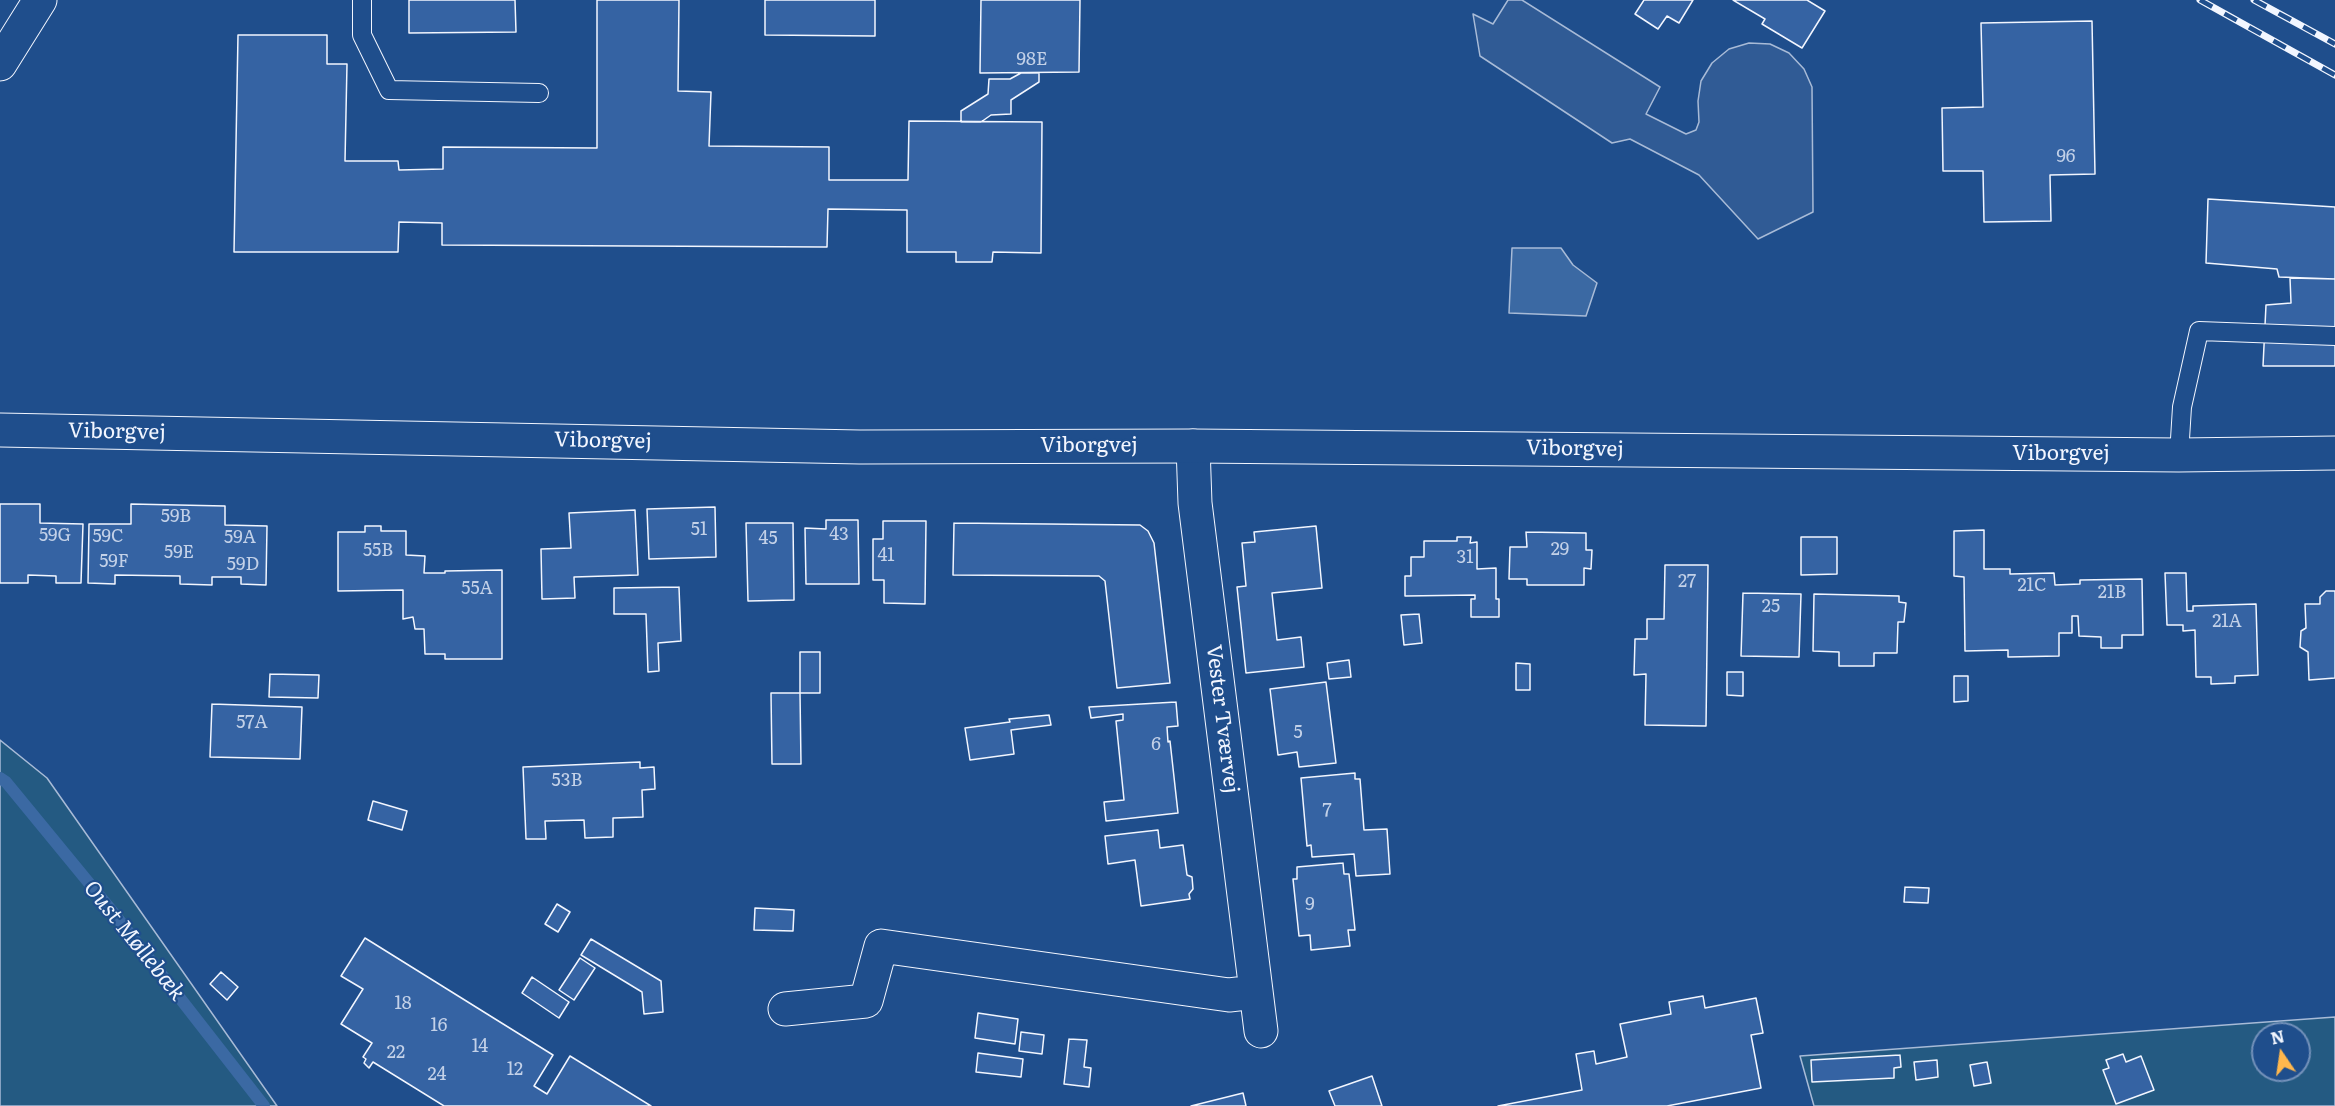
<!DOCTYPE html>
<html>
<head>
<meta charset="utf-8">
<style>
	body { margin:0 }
	#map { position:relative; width:2335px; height:1106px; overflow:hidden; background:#1f4e8c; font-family:Literata,serif }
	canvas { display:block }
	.north { position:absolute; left:2251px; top:1022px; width:60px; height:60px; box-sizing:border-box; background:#1f4e8c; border:2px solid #7391ba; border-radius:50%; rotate:347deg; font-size:16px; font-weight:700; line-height:24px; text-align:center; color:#f2f6ff }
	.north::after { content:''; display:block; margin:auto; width:21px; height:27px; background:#ffb74d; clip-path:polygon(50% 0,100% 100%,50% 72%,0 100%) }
</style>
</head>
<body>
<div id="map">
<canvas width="2335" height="1106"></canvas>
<div class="north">N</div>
</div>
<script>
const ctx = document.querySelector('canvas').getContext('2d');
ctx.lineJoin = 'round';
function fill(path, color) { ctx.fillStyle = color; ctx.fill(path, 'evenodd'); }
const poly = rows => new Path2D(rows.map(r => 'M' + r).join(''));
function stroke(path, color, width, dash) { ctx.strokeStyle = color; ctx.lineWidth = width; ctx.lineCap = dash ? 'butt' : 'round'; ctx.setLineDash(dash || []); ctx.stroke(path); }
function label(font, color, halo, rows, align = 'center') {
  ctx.font = font + ' Literata,serif'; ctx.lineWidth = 4.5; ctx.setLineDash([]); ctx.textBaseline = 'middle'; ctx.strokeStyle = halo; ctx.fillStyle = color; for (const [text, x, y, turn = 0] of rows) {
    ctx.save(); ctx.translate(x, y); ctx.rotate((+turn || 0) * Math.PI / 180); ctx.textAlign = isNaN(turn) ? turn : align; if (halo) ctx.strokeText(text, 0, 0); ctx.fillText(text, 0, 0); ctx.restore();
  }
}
const green = poly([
	[0,740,47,778,277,1106,0,1106,0,740],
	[2335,1017,2335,1106,1814,1106,1800,1056,2335,1017],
	[2263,1034,2299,1034,2299,1070,2263,1070,2263,1034]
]);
const parking = poly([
	[1508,0,1522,0,1660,87,1646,114,1686,134,1696,130,1699,122,1698,101,1701,81,1712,63,1729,49,1749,43,1770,44,1789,53,1804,69,1812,87,1813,212,1758,239,1699,175,1630,139,1612,143,1480,56,1473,14,1493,24,1508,0]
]);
const water = poly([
	[1512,248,1561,248,1573,265,1597,283,1586,316,1509,313,1512,248]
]);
const stream = poly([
	[0,778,6,782,112,911,264,1106]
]);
const building = poly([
	[409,0,515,0,516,32,409,33,409,0],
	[597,0,679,0,678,91,711,92,709,146,829,147,829,180,908,180,909,121,1042,122,1041,253,993,252,992,262,956,262,956,252,907,252,907,210,828,209,827,247,442,245,442,223,399,222,398,252,234,252,238,35,327,35,327,64,347,64,345,161,398,161,399,170,443,169,443,147,597,148,597,0],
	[765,0,875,0,875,36,765,35,765,0],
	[981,0,1080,0,1079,72,980,73,981,0],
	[1644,0,1693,0,1679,23,1667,16,1658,29,1635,14,1644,0],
	[1733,0,1807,0,1825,11,1802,48,1762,24,1765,19,1733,0],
	[2092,21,2095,174,2050,175,2051,221,1984,222,1983,171,1943,171,1942,108,1983,107,1981,23,2092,21],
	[1021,73,1039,73,1039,82,1011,100,1011,114,991,115,981,122,961,122,961,111,988,94,989,79,1010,79,1021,73],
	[2208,199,2335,207,2335,279,2279,277,2277,269,2206,263,2208,199],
	[2290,278,2335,279,2335,366,2263,366,2266,305,2291,303,2290,278],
	[0,504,40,504,40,523,83,524,81,583,56,583,56,576,28,575,28,583,0,583,0,504],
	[131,504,225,506,225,525,267,526,266,585,241,584,241,577,212,577,212,585,180,584,180,576,115,575,115,584,88,583,89,524,131,524,131,504],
	[715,507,716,557,649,559,647,509,715,507],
	[635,510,638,575,574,577,575,598,542,599,541,549,571,548,569,513,635,510],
	[826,520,858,520,859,584,806,584,805,528,826,529,826,520],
	[883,521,926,521,925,604,884,603,884,580,873,580,873,539,883,539,883,521],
	[746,523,793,523,794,600,748,601,746,523],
	[954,523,1140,525,1148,531,1154,543,1170,683,1117,688,1105,581,1099,576,953,575,954,523],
	[365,526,381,526,381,531,406,531,406,555,425,556,424,573,445,573,445,571,502,570,502,659,445,659,445,654,425,654,424,629,415,629,413,617,403,619,403,590,338,591,338,532,365,532,365,526],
	[1316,526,1322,588,1272,593,1277,640,1301,637,1304,667,1246,673,1237,587,1246,586,1242,543,1255,542,1254,532,1316,526],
	[1984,530,1984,569,2010,569,2010,574,2054,573,2055,585,2080,584,2080,580,2142,579,2143,635,2122,635,2122,648,2101,648,2101,637,2079,636,2078,616,2072,616,2072,633,2059,633,2059,656,2008,657,2008,650,1965,651,1964,577,1954,576,1954,531,1984,530],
	[1526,532,1586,533,1586,550,1592,550,1591,569,1584,568,1584,585,1527,585,1527,579,1509,579,1510,547,1527,547,1526,532],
	[1457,537,1471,537,1470,543,1477,542,1477,569,1496,568,1496,599,1499,599,1499,617,1471,617,1471,599,1475,599,1475,595,1405,596,1405,576,1411,576,1411,557,1424,557,1424,541,1457,541,1457,537],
	[1801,537,1837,537,1837,574,1801,575,1801,537],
	[1665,565,1708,565,1706,726,1645,725,1646,674,1634,675,1635,639,1647,639,1647,619,1664,619,1665,565],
	[2165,573,2186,573,2187,611,2193,611,2193,606,2256,604,2258,675,2235,676,2235,683,2211,684,2211,677,2196,677,2195,630,2183,631,2183,625,2167,625,2165,573],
	[679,587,681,641,658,643,659,671,648,672,646,614,614,614,614,588,679,587],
	[2326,591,2335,591,2335,678,2309,680,2308,652,2300,647,2301,631,2306,628,2305,604,2320,604,2320,597,2326,591],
	[1743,593,1801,594,1799,657,1741,656,1743,593],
	[1814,594,1899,596,1899,602,1906,603,1904,622,1898,622,1897,653,1874,653,1874,666,1839,666,1839,652,1813,651,1814,594],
	[1419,614,1422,643,1404,645,1401,615,1419,614],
	[800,652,820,652,820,693,800,693,800,652],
	[1349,660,1351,677,1329,679,1327,663,1349,660],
	[1516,663,1530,664,1530,690,1516,690,1516,663],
	[1727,672,1743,672,1743,696,1727,695,1727,672],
	[270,674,319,675,318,698,269,697,270,674],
	[1954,676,1968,676,1968,701,1954,702,1954,676],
	[1326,682,1336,763,1299,767,1297,752,1278,755,1270,689,1326,682],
	[771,693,800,693,801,764,772,764,771,693],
	[1176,702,1178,726,1167,727,1168,742,1170,741,1178,813,1106,821,1104,802,1124,800,1116,721,1123,720,1123,714,1091,718,1089,707,1176,702],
	[212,704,302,707,300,759,210,757,212,704],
	[1049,715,1051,725,1011,730,1014,754,970,760,965,728,1010,722,1009,719,1049,715],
	[640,762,640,768,654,767,655,789,642,790,643,817,613,818,613,837,585,838,584,820,545,821,546,839,526,839,523,767,640,762],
	[1355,773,1355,779,1360,779,1364,830,1387,829,1390,874,1356,876,1354,854,1312,857,1311,845,1307,846,1301,778,1355,773],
	[373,801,407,811,402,830,368,820,373,801],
	[1158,830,1160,848,1183,845,1187,875,1192,877,1193,889,1189,894,1190,899,1141,906,1135,860,1108,864,1105,836,1158,830],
	[1343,863,1344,874,1349,874,1355,930,1348,930,1350,946,1311,950,1310,935,1299,936,1293,879,1297,879,1297,867,1343,863],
	[1905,887,1929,888,1928,903,1904,902,1905,887],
	[557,904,570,912,558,932,545,924,557,904],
	[755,908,794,910,793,931,754,930,755,908],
	[365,938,553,1055,534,1086,547,1094,570,1056,651,1106,444,1106,373,1062,369,1068,364,1063,366,1059,363,1057,372,1043,341,1024,363,989,341,976,365,938],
	[591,939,661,981,663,1012,644,1014,642,992,581,955,591,939],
	[580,958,595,968,574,1000,559,990,580,958],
	[221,972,238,987,227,1000,210,984,221,972],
	[532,977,569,1002,559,1018,522,993,532,977],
	[1703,996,1705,1008,1756,998,1763,1033,1751,1035,1761,1088,1667,1106,1498,1106,1582,1090,1576,1054,1594,1051,1596,1064,1627,1057,1620,1024,1671,1014,1669,1002,1703,996],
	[978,1013,1018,1019,1015,1044,975,1038,978,1013],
	[1021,1032,1044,1035,1042,1054,1019,1051,1021,1032],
	[1069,1039,1087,1040,1084,1067,1091,1068,1089,1087,1064,1084,1069,1039],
	[978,1053,1023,1059,1021,1077,976,1072,978,1053],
	[2123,1054,2126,1062,2141,1056,2154,1090,2116,1104,2103,1070,2109,1068,2106,1060,2123,1054],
	[1900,1055,1901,1067,1894,1068,1894,1078,1812,1082,1811,1060,1900,1055],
	[1937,1060,1938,1077,1916,1080,1914,1062,1937,1060],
	[1987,1062,1991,1083,1974,1086,1970,1065,1987,1062],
	[1372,1076,1382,1106,1335,1106,1329,1091,1372,1076],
	[1243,1093,1246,1106,1191,1106,1243,1093]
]);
const lane = poly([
	[362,0,362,35,389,90,539,93],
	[2179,455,2182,407,2199,331,2335,336]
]);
const street = poly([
	[0,64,40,0],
	[1193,446,1195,503,1261,1031],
	[785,1009,866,1001,881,946,1229,995,1255,992]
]);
const secondary = poly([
	[0,430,860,447,1193,446,2179,455,2335,453]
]);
const rail = poly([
	[2200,0,2335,75],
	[2254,0,2335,44]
]);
const numberNames = [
	["98E",1032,60],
	["96",2066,157],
	["59B",176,517],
	["51",699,530],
	["43",839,535],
	["59G",55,536],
	["59C",108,537],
	["59A",240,538],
	["45",768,539],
	["29",1560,550],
	["55B",378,551],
	["59E",179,553],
	["41",886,556],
	["31",1465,558],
	["59F",114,562],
	["59D",243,565],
	["27",1687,582],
	["21C",2032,586],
	["55A",477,589],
	["21B",2112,593],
	["25",1771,607],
	["21A",2227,622],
	["57A",252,723],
	["5",1298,733],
	["6",1156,745],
	["53B",567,781],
	["7",1327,811],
	["9",1310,905],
	["18",403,1004],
	["16",439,1026],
	["14",480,1047],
	["22",396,1053],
	["12",515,1070],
	["24",437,1075]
];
const streetNames = [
	["Viborgvej",117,432,1],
	["Viborgvej",603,441,1],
	["Viborgvej",1089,446],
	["Viborgvej",1575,449,1],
	["Viborgvej",2061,454],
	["Vester Tværvej",1222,719,83]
];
const waterNames = [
	["Oust Møllebæk",134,941,51]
];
fill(green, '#245a82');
stroke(green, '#a8bbd7', 1.5);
fill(parking, '#305b95');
stroke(parking, '#a8bbd7', 1.5);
fill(water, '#3b69a3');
stroke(water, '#a8bbd7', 1.5);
stroke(stream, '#3b69a3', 12);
fill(building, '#3563a3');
stroke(building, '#f2f6ff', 1.5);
stroke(lane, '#f2f6ff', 20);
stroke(street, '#f2f6ff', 35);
stroke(secondary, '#f2f6ff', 35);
stroke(lane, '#1f4e8c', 18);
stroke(street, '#1f4e8c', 33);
stroke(secondary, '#1f4e8c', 33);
stroke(rail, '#f2f6ff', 7);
stroke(rail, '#1f4e8c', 4.5, [14]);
label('18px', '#c3d1e8', null, numberNames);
label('21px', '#f2f6ff', '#1f4e8c', streetNames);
label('italic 22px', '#f2f6ff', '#1f4e8c', waterNames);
</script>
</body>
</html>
